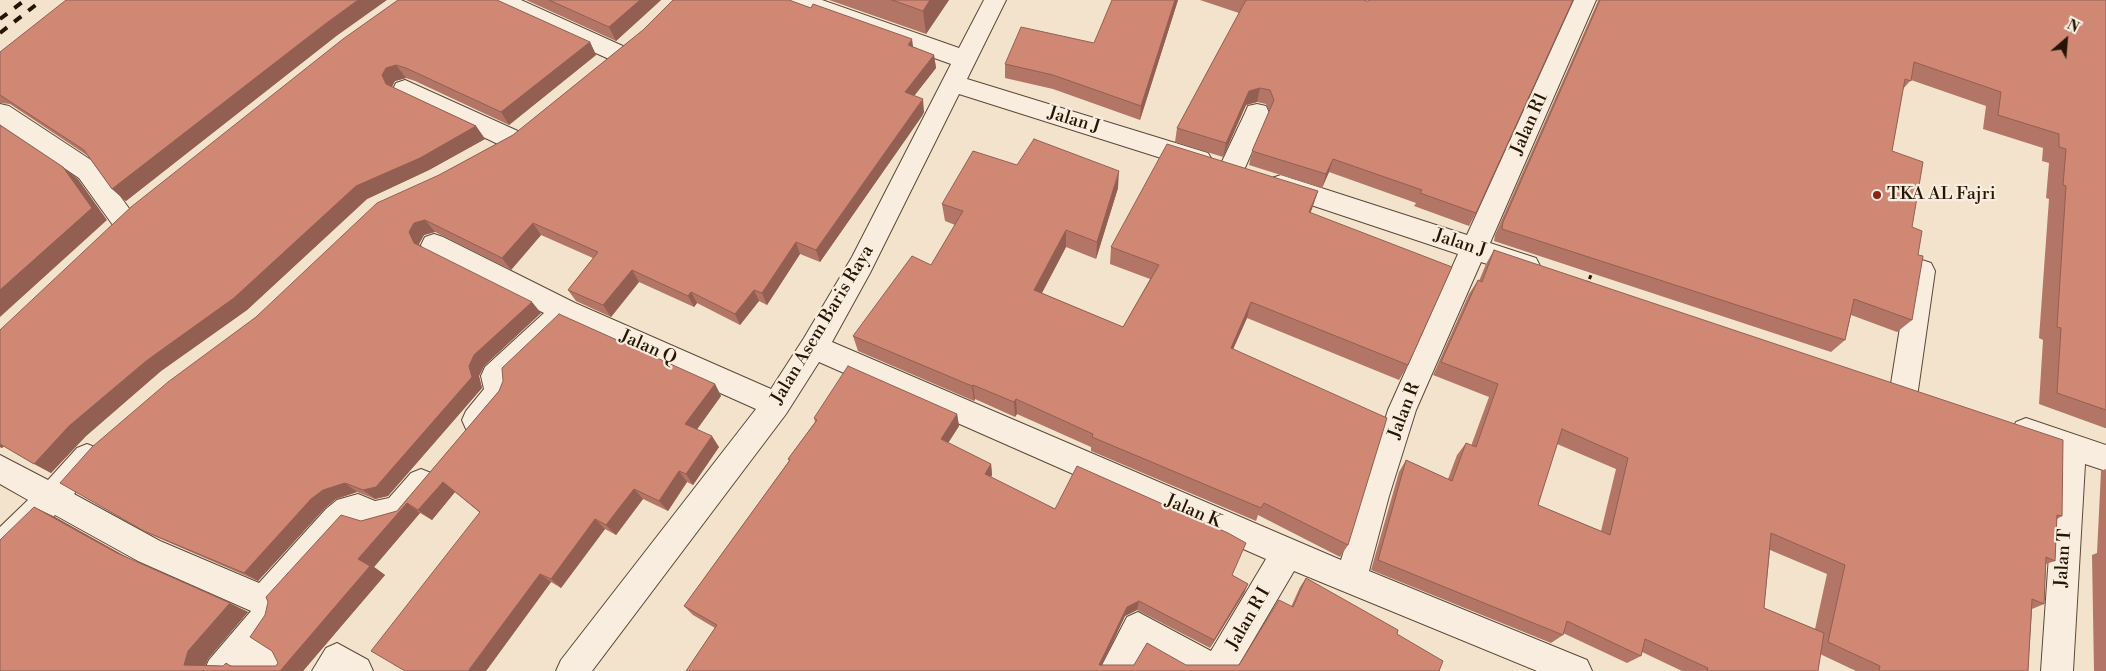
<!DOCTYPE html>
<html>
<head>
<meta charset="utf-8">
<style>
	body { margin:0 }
	#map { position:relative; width:2106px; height:671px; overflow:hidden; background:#f4e3cc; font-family:"Libre Bodoni",serif }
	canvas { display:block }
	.north { position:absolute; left:2041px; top:15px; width:50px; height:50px; -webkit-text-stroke:4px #f8edde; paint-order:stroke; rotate:27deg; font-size:14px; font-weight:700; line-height:20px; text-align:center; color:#261505 }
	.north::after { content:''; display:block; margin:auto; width:18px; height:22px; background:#261505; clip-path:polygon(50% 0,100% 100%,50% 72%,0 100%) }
</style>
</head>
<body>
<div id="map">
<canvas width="2106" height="671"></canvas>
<div class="north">N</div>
</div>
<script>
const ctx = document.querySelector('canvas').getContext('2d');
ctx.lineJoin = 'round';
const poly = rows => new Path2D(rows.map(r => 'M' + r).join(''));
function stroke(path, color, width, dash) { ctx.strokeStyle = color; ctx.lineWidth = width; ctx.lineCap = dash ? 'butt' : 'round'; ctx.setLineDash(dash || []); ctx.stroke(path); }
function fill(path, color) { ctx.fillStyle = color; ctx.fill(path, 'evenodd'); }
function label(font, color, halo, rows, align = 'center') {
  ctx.font = font + ' "Libre Bodoni",serif'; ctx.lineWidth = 4.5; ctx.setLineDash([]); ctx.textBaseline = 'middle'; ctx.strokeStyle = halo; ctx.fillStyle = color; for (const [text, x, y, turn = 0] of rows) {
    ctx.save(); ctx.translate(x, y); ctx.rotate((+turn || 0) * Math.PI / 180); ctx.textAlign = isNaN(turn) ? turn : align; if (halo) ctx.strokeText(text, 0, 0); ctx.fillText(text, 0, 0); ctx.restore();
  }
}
const path = poly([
	[1587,285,1593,270]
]);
const minor = poly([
	[489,0,521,0,625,47,629,53,625,59,617,62,609,59,492,6,489,0],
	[786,0,822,0,959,48,984,0,1006,0,967,79,1208,153,1212,160,1208,167,1199,170,959,94,870,273,832,342,1341,560,1388,410,1458,254,1272,192,1268,185,1272,178,1281,175,1467,235,1574,0,1596,0,1490,243,1536,258,1540,266,1536,274,1527,277,1481,262,1416,410,1389,496,1369,571,1587,660,1592,671,1537,671,1294,571,1235,671,1183,671,1144,649,1132,671,1099,671,1127,617,1138,612,1211,651,1266,559,819,362,786,414,592,671,556,671,561,660,756,409,568,325,511,379,512,393,508,402,486,429,476,433,466,429,462,420,466,411,484,389,481,376,485,367,544,313,425,253,421,245,425,237,434,234,443,237,575,303,771,389,804,338,852,257,951,64,789,6,786,0],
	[405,80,520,132,523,139,520,146,511,149,502,146,396,95,393,89,396,83,405,80],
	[0,104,9,106,97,164,133,214,137,221,133,228,124,232,115,228,79,178,0,125,0,104],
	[1257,104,1266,106,1269,113,1244,170,1240,177,1231,180,1222,177,1218,170,1245,113,1248,106,1257,104],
	[1922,260,1931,263,1935,271,1918,390,1914,399,1904,403,1894,399,1890,390,1909,271,1913,263,1922,260],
	[2026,418,2106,445,2106,471,2085,464,2073,671,2041,671,2056,454,2016,440,2012,431,2016,422,2026,418],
	[87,444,97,448,102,457,97,466,74,494,160,541,259,583,326,509,337,500,358,494,375,501,389,498,411,473,421,469,431,473,436,483,431,493,409,520,375,529,355,523,281,605,283,610,280,622,275,633,265,645,288,660,293,671,248,671,244,668,241,671,204,671,209,660,251,611,138,561,55,515,11,558,0,563,0,527,28,500,0,484,0,455,48,480,77,448,87,444],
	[337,643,368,660,373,671,312,671,326,648,337,643]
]);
const rail = poly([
	[0,19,25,0],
	[0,33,42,0]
]);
const wall = poly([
	[526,0,661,0,616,41],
	[829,0,949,0,926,34],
	[1178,0,1140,120,1053,89,1005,78,1005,64,1094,43],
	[1200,0,1364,0,1476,213,1469,226,1414,206,1416,203,1329,172,1322,188,1249,165,1252,151,1269,111,1266,104,1257,102,1246,105,1223,157,1175,142,1177,128,1239,13],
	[1597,0,2106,0,2106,428,2105,428,2039,404,2043,340,2039,338,2049,199,2046,198,2049,163,2042,161,2043,148,1983,129,1986,106,1911,80,1903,89,1892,151,1918,255,1912,320,1897,332,1851,315,1845,340,1831,352,1494,241,1495,235,1598,1],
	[643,30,913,47,934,55,936,68,914,96,924,112,922,116,820,262,800,254,767,305,759,301,740,325,697,303,694,307,639,282,611,317,576,301,568,290,593,258,541,235,511,270,435,232,424,235,419,244,420,246,541,313,484,366,479,376,482,388,388,496,375,499,357,492,336,499,325,508,258,581,161,539,144,531,256,317,439,175,513,135],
	[335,37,126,201,112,189,88,156,10,104,0,103,0,52],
	[343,39,590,42,596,55,509,125,415,81,406,78,395,81,392,87,476,126,485,139,429,170,367,199,247,310,161,371,86,436,51,473,4,446,2,448,0,447,0,330],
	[1017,165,1118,188,1096,259,1066,247,1042,293,1123,327,1150,279,1110,264,1111,247,1318,191,1310,213,1408,365,1399,380,1247,318,1233,349,1348,545,1340,557,1258,515,1256,521,1091,451,1091,447,1017,414,1015,417,975,399,974,401,858,351,853,336,931,265,955,225,945,221,942,204],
	[1494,250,2062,516,2057,519,2055,561,2046,564,2044,604,2032,609,2028,671,1856,671,1820,654,1818,671,1682,671,1642,652,1641,656,1627,663,1563,633,1563,635,1551,643,1371,570,1399,472,1406,460,1448,479,1457,455,1466,443,1471,446,1489,397,1433,375,1469,294,1478,280,1479,281,1486,264],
	[1557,444,1616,469,1601,531,1538,505],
	[1770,550,1827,574,1815,629,1764,608],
	[715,384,721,396,697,429,719,447,693,485,687,482,668,511,643,499,616,535,605,529,561,588,551,582,486,671,479,512,455,492,432,520,420,513,374,567,385,575,303,671,0,671,34,507,55,517,132,560,248,612,208,659,205,665,223,666,226,663,232,666,276,666,361,521,397,511,499,391],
	[957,414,959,426,948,443,991,464,992,475,991,477,1055,509,1232,575,1248,584,1244,593,1210,648,1137,610,1125,616,1102,665,1239,665,1291,607,1300,587,1306,578,1397,634,1439,671,686,671,715,628,693,615,684,606,789,461,788,459,815,422,814,418],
	[2106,469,2106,671,2094,671,2092,555,2097,553,2101,471]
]);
const shadedWall = poly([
	[358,0,387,0,335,37,126,201,112,189,325,24],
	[640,0,661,0,616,41,609,27],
	[930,0,949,0,926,34,923,11],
	[1175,0,1178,0,1140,120,1141,106],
	[912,39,914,53,908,45],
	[590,42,596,55,509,125,501,112],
	[934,55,936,68,907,105,905,92],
	[396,65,406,78,395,81,391,88,386,84,382,75,386,68],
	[1260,88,1257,102,1246,105,1223,157,1226,143,1249,91],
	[923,99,924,112,922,116,820,262,816,250],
	[476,126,485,139,429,170,367,199,247,310,161,371,86,436,51,473,34,464,69,426,356,186],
	[1333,159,1329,172,1322,188,1326,174],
	[63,167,78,179,107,220,0,317,0,290],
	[1119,171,1118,188,1096,259,1097,242],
	[1318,191,1312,209,1303,230,1309,212],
	[425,220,435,232,424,235,419,244,424,255,414,243,409,232,414,223],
	[533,223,541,235,511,270,502,258],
	[1066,230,1066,247,1035,306,1034,290],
	[796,242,800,254,767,305,762,293],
	[632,270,639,282,611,317,603,305],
	[754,290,759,301,740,325,735,314],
	[691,292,697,303,694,307,688,296],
	[532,302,541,313,484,366,479,376,482,388,388,496,375,499,363,490,469,366,474,355],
	[1251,302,1247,318,1227,363,1231,348],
	[715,384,721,396,693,435,685,424],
	[973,385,975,399,974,401,972,386],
	[1016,399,1017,414,1015,417,1014,402],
	[957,414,959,426,943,451,941,439],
	[712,436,719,447,693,485,686,474],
	[0,442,5,445,2,448,0,447],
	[991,464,992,475,986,485,985,474],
	[679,471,687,482,668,511,659,501],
	[443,482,455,492,432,520,418,510],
	[345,483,357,492,336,499,325,508,258,581,244,573,311,499,323,490],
	[634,489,643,499,616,535,606,525],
	[407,503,420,513,374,567,385,575,303,671,280,671,358,559],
	[34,507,55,517,137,563,117,553],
	[595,519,605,529,561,588,551,579],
	[540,574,551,582,486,671,468,671],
	[1248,584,1244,593,1210,648,1214,640],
	[1139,601,1137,610,1125,616,1099,671,1099,665,1127,607],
	[230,603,248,612,208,659,203,671,184,665,188,651]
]);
const building = poly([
	[66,0,358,0,325,24,112,189,84,150,0,95,0,52,66,0],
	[398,0,497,0,590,42,501,112,406,68,396,65,386,68,382,75,386,84,476,126,420,158,356,186,234,298,146,361,69,426,34,464,0,444,0,330,131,207,343,39,398,0],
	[549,0,640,0,609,27,549,0],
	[673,0,789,0,811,8,813,4,912,39,908,45,934,55,905,92,923,99,920,103,816,250,796,242,762,293,754,290,735,314,691,292,688,296,632,270,603,305,568,290,598,252,533,223,502,258,425,220,414,223,409,232,414,243,532,302,474,355,469,366,472,377,376,487,363,490,345,483,323,490,311,499,244,573,144,531,60,483,92,447,168,382,256,317,377,203,439,175,513,135,643,30,673,0],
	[892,0,930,0,923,11,892,0],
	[1112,0,1175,0,1141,106,1053,75,1005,64,1021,27,1094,43,1112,0],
	[1246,0,1364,0,1367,1,1371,0,1573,0,1476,213,1420,193,1422,190,1333,159,1326,174,1252,151,1274,100,1270,90,1260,88,1249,91,1226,143,1177,128,1246,0],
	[1600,0,2106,0,2106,410,2057,393,2061,328,2057,327,2066,186,2063,185,2066,149,2059,147,2059,134,1998,115,2001,92,1914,62,1911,81,1905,79,1892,151,1923,162,1912,227,1922,231,1918,255,1923,256,1912,320,1854,299,1845,340,1502,229,1503,222,1600,0],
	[0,125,63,167,92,208,0,290,0,125],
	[1034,139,1119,171,1097,242,1066,230,1034,290,1123,327,1159,265,1111,247,1167,144,1318,191,1309,212,1452,267,1408,365,1251,302,1231,348,1387,418,1348,545,1264,503,1261,508,1092,437,1093,434,1016,399,1014,402,973,385,972,386,853,336,912,256,931,265,963,211,942,204,973,151,1017,165,1034,139],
	[1494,250,2063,440,2062,516,2057,515,2055,561,2046,557,2044,604,2032,599,2028,671,1879,671,1880,666,1828,642,1845,565,1771,533,1764,608,1824,633,1818,671,1707,671,1708,668,1645,639,1641,656,1567,621,1563,635,1378,560,1406,460,1452,481,1466,443,1476,447,1498,384,1441,362,1478,280,1482,282,1494,250],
	[1562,429,1628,458,1610,535,1538,505,1562,429],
	[559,314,715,384,685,424,712,436,686,474,679,471,659,501,634,489,606,525,595,519,551,579,540,574,468,671,405,671,371,651,480,512,443,482,418,510,407,503,358,559,370,566,280,671,0,671,0,540,34,507,117,553,230,603,188,651,184,665,223,666,226,663,230,666,276,666,278,663,272,651,250,637,265,615,268,602,266,597,341,515,361,521,397,511,499,391,503,381,502,368,559,314],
	[848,366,957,414,941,439,991,464,985,474,1055,509,1077,466,1228,533,1246,543,1232,575,1248,584,1214,640,1139,601,1127,607,1099,665,1134,665,1147,643,1186,665,1239,665,1279,600,1293,607,1306,578,1398,630,1397,634,1443,661,1439,671,686,671,717,625,684,606,790,460,788,459,817,420,814,418,848,366]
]);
const markers = [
	[1877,195,5,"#8f2418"]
];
const streetNames = [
	["Jalan J",1074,121,17],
	["Jalan R1",1530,124,-66],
	["Jalan J",1460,244,18],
	["Jalan Asem Baris Raya",823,325,-59],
	["Jalan Q",648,348,24],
	["Jalan R",1405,411,-69],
	["Jalan K",1193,512,23],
	["Jalan T",2064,558,-86],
	["Jalan R I",1249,619,-60]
];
const poiNames = [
	["TKA AL Fajri",1887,195]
];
stroke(minor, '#5a4837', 2);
stroke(path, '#261505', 3, [4, 2.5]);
fill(minor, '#f8edde');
stroke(rail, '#261505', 4, [9, 9]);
fill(wall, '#b37565');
fill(shadedWall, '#925f52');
fill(building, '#d08875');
stroke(building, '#925f52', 1);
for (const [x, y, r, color] of markers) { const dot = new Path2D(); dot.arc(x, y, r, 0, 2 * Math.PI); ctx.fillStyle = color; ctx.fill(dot); stroke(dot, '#f8edde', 2); }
label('18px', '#261505', '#f8edde', streetNames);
label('18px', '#261505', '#f8edde', poiNames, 'left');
</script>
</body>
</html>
